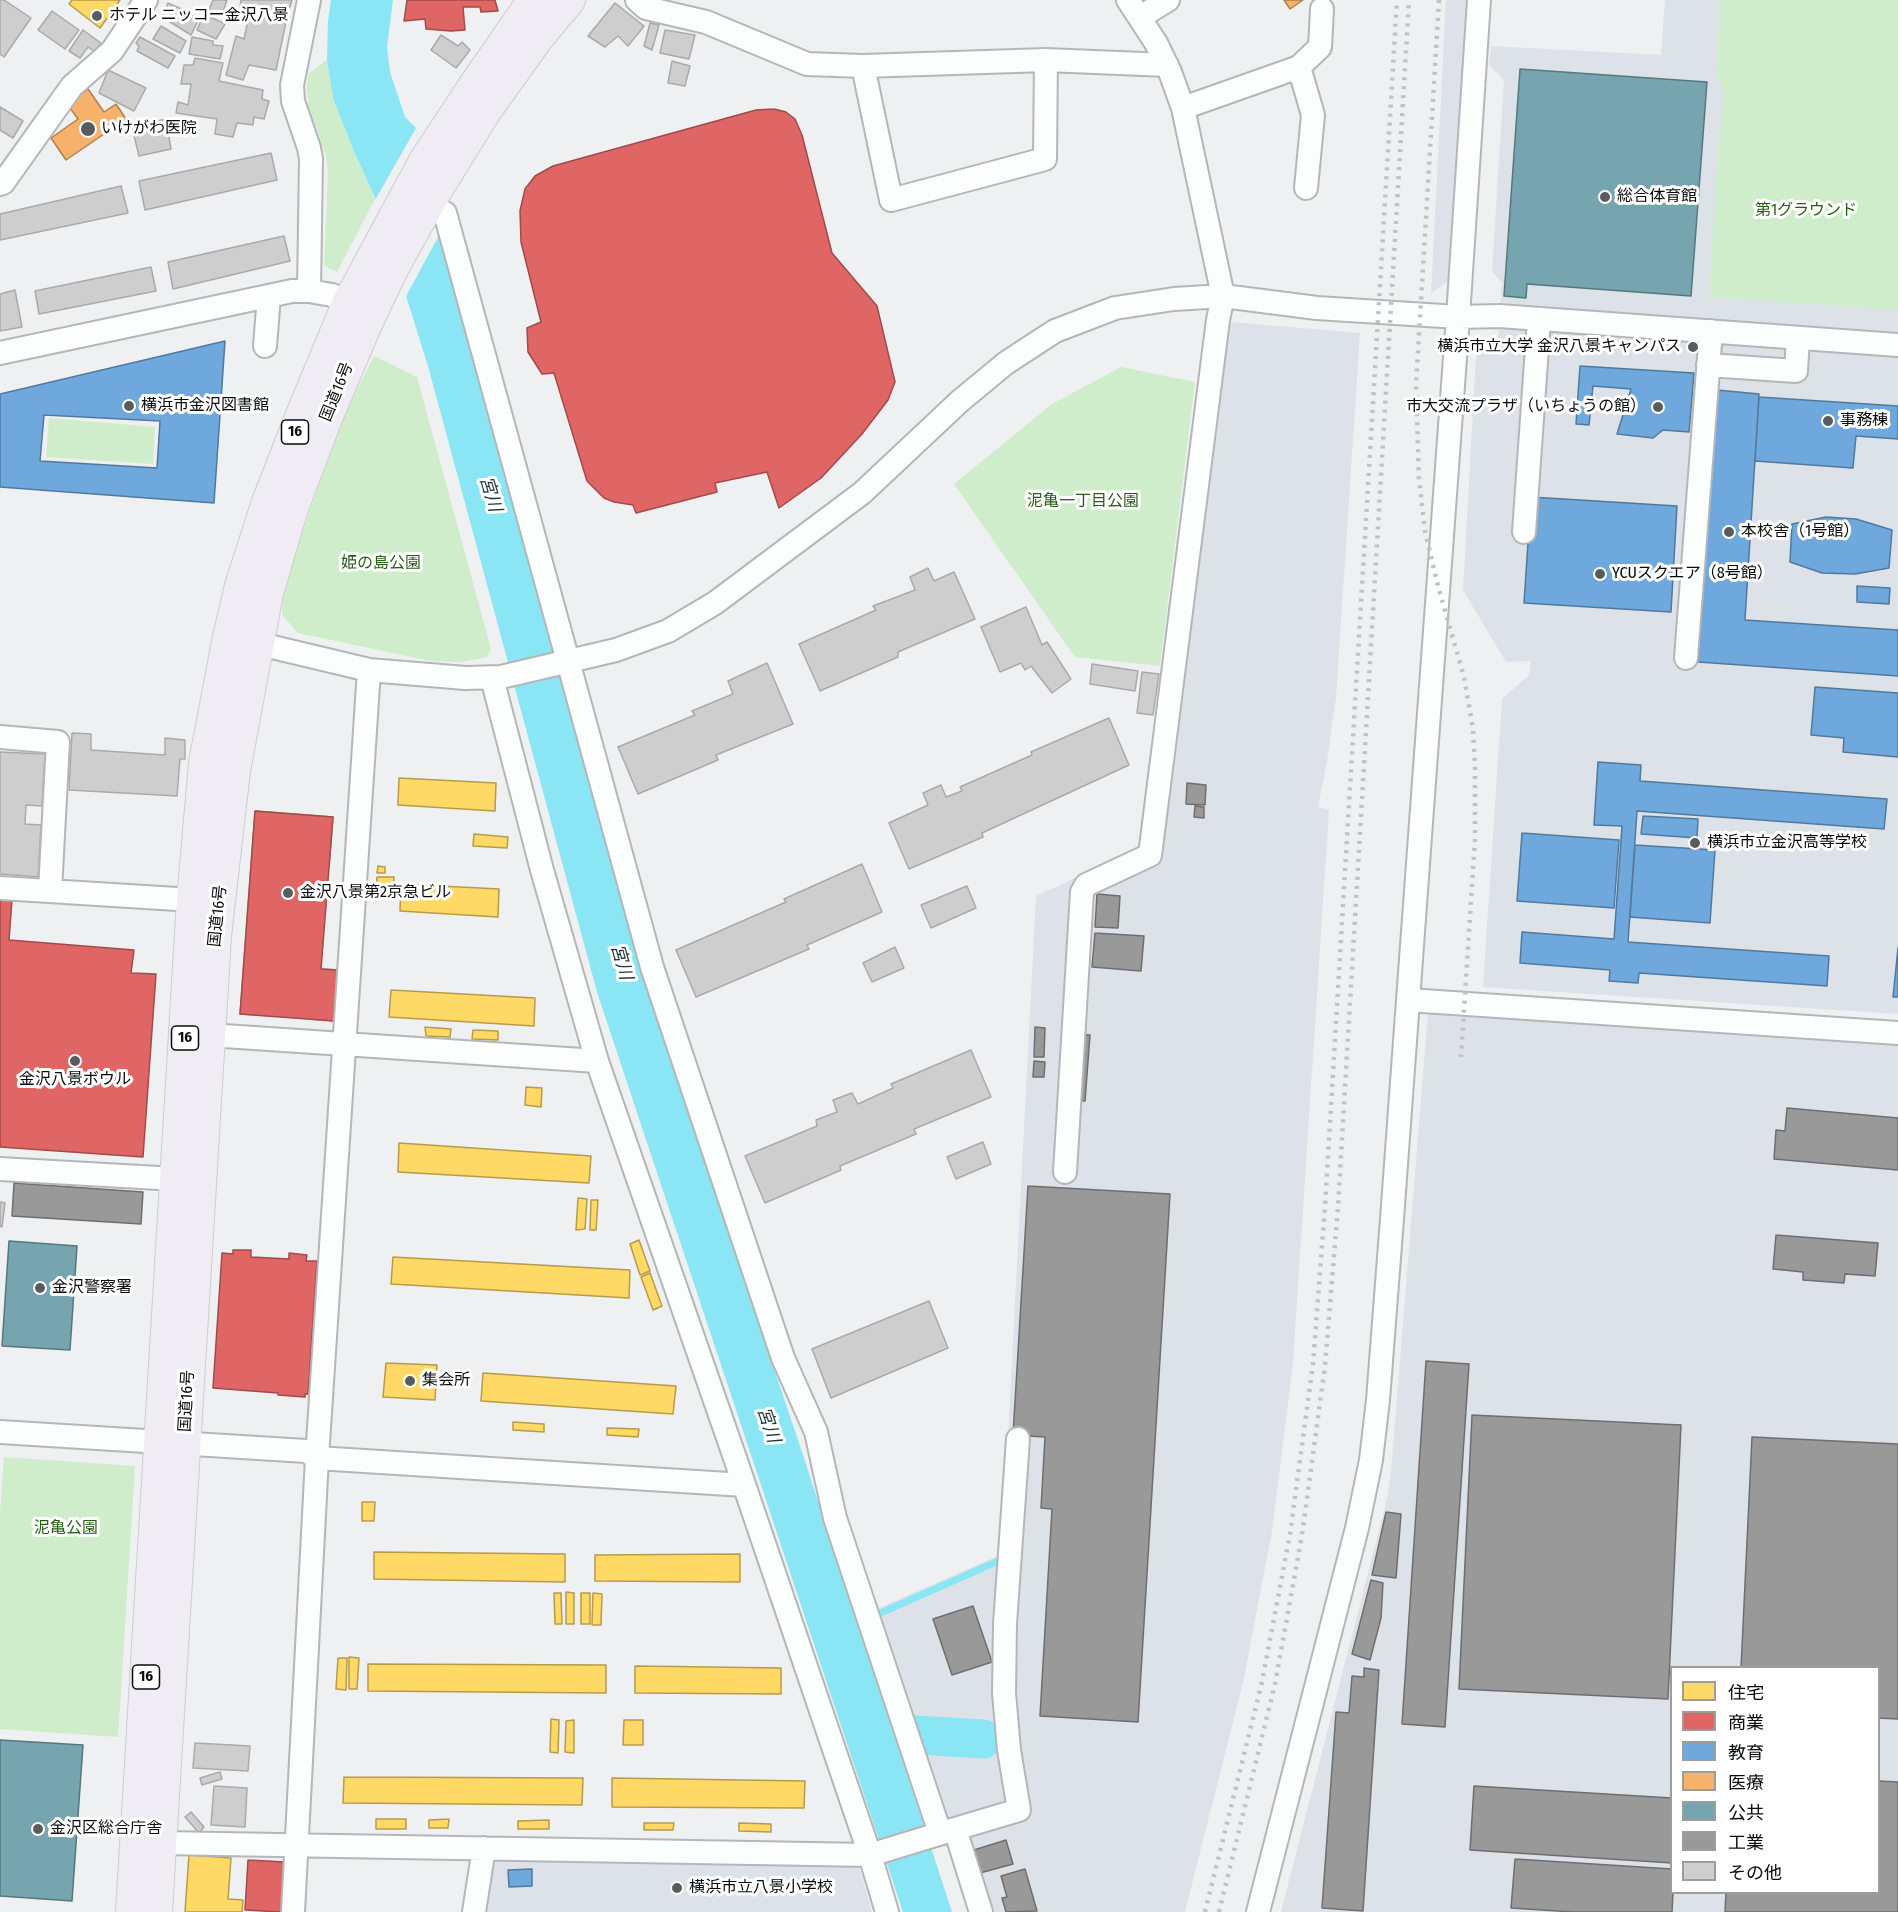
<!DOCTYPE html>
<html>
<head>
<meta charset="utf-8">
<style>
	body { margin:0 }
	#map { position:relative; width:1898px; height:1912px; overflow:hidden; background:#eef0f2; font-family:"Fira Sans Condensed","Noto Sans JP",sans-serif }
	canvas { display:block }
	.legend { position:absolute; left:1670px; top:1666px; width:210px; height:228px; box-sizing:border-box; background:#fff; border:2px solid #9d9d9e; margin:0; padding:8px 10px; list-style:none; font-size:18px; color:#0a0b0c }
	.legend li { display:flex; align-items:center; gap:12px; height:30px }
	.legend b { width:30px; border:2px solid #9d9d9e }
</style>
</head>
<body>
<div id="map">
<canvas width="1898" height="1912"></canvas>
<ul class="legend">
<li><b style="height:16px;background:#ffd966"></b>住宅</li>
<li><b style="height:16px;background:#e06666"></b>商業</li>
<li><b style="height:16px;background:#6fa8dc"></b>教育</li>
<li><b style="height:16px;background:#f6b26b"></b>医療</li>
<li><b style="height:16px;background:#76a5af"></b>公共</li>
<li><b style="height:16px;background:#999"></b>工業</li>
<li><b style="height:16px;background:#cececf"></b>その他</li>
</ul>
</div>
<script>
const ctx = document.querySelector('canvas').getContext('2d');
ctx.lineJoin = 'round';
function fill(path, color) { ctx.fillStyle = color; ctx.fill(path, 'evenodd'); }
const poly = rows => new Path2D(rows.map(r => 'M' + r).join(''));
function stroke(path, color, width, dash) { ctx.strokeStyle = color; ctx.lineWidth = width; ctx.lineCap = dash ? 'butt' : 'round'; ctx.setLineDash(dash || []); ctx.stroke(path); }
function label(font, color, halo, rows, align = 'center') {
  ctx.font = font + ' "Fira Sans Condensed","Noto Sans JP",sans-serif'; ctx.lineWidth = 6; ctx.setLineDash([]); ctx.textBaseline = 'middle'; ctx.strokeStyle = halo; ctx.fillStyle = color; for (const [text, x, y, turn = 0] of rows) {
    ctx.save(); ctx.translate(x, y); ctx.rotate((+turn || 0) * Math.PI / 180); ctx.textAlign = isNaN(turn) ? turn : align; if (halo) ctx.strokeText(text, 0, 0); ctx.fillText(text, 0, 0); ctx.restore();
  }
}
const built = poly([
	[1446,0,1470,0,1449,280,1431,294],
	[1665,0,1898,0,1898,1014,1483,987,1502,699,1529,675,1531,661,1506,662,1463,590,1476,356,1498,337,1502,282,1492,272,1504,80,1489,65,1491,46,1661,55],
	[1208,320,1360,333,1336,697,1327,761,1318,807,1329,810,1293,1363,1272,1531,1244,1678,1185,1912,973,1912,872,1611,1002,1554,1036,896,1141,848],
	[1428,1012,1898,1045,1898,1912,1281,1912,1387,1499,1391,1472],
	[1672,1668,1878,1668,1878,1892,1672,1892],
	[494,1858,858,1863,872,1912,486,1912]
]);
const green = poly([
	[1720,0,1898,0,1898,310,1709,297,1719,133,1725,92,1716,74],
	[327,60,333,98,353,149,375,199,337,272,324,266,328,173,326,156,309,108,307,90,308,74],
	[374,356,417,377,491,649,487,657,462,662,431,661,298,633,282,615,283,591,312,504,344,416],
	[1121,367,1195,382,1160,666,1075,657,954,484,1052,404],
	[49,418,155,427,153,464,46,457],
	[4,1457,135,1466,118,1737,0,1729,0,1512]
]);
const water = poly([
	[331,0,393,0,387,47,390,72,405,117,416,128,679,1087,803,1455,952,1912,903,1912,597,992,428,366,376,200,353,149,333,98,327,60,328,21]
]);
const pier = poly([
	[416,128,442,230,404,300,374,202]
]);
const homes = poly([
	[72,0,120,0,100,28,69,4,72,0],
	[399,778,496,783,495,811,398,805,399,778],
	[255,811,333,817,329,867,310,866,311,847,284,845,275,966,338,970,334,1021,310,1019,312,1000,273,997,272,1016,240,1014,255,811],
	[474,834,508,837,507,848,473,846,474,834],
	[378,866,385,867,385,873,377,873,378,866],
	[377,877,394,877,393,890,376,888,377,877],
	[401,884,499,889,498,917,400,911,401,884],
	[391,990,535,998,534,1026,389,1017,391,990],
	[425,1027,451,1029,450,1037,426,1036,425,1027],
	[473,1030,498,1031,498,1040,472,1039,473,1030],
	[526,1087,542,1088,541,1107,525,1105,526,1087],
	[399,1143,591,1156,589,1183,398,1172,399,1143],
	[578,1198,587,1199,585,1229,576,1230,578,1198],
	[591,1200,598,1200,596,1230,590,1230,591,1200],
	[639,1240,650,1271,640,1275,630,1244,639,1240],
	[393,1257,630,1270,629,1298,391,1284,393,1257],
	[650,1273,662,1306,653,1310,641,1277,650,1273],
	[386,1363,437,1365,435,1400,383,1397,386,1363],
	[483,1373,676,1386,673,1414,481,1401,483,1373],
	[513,1422,544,1424,544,1432,513,1430,513,1422],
	[607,1428,639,1429,638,1437,607,1435,607,1428],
	[362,1502,375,1502,374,1521,362,1521,362,1502],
	[374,1552,565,1554,565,1582,374,1579,374,1552],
	[740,1554,740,1582,595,1581,595,1555,740,1554],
	[566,1592,574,1593,574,1624,566,1624,566,1592],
	[554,1593,561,1593,562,1624,555,1624,554,1593],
	[581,1593,590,1593,590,1624,581,1624,581,1593],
	[593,1593,602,1594,601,1625,592,1625,593,1593],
	[349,1657,359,1658,357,1689,349,1689,349,1657],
	[338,1658,347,1658,346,1690,336,1689,338,1658],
	[368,1664,606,1665,606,1693,368,1691,368,1664],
	[635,1666,781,1668,781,1694,635,1693,635,1666],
	[551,1719,559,1720,558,1753,550,1752,551,1719],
	[574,1720,574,1753,565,1752,566,1721,574,1720],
	[624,1720,643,1720,643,1745,623,1745,624,1720],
	[344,1777,583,1778,582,1805,343,1803,344,1777],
	[612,1778,805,1781,804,1808,612,1807,612,1778],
	[376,1819,406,1819,406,1829,376,1829,376,1819],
	[449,1819,448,1828,429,1828,429,1820,449,1819],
	[549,1820,549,1829,518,1829,518,1821,549,1820],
	[644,1823,674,1823,673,1830,644,1830,644,1823],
	[739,1823,771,1824,771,1832,739,1831,739,1823],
	[189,1855,231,1858,228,1899,243,1900,242,1912,185,1912,189,1855]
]);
const shops = poly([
	[407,0,495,0,498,11,481,12,480,7,463,7,465,30,451,31,426,29,425,19,404,21,407,0],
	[774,109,786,112,795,119,802,135,832,253,877,306,895,382,888,400,862,434,821,478,779,508,767,472,715,483,717,492,636,513,633,505,614,502,604,498,587,481,554,373,542,374,528,352,527,328,541,322,521,242,520,211,525,189,535,176,553,166,756,110,774,109],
	[255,811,333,817,321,969,338,970,334,1021,240,1014,255,811],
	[0,899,12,900,9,940,134,950,131,973,156,974,143,1157,0,1147,0,899],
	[233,1250,251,1250,251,1257,289,1259,289,1253,307,1255,306,1261,317,1261,308,1394,305,1394,305,1397,278,1395,278,1393,213,1388,222,1253,233,1254,233,1250],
	[248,1860,285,1862,281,1912,245,1910,248,1860]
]);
const schools = poly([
	[225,341,214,503,0,487,0,394,225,341],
	[44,415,160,421,157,468,40,461,44,415],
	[1580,366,1694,373,1689,432,1663,430,1653,438,1617,434,1631,389,1593,386,1589,425,1576,424,1580,366],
	[1717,390,1759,394,1745,620,1898,630,1898,676,1698,662,1717,390],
	[1759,397,1898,406,1898,439,1856,436,1853,468,1755,461,1759,397],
	[1531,497,1677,506,1671,612,1524,603,1531,497],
	[1826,517,1856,519,1892,530,1889,568,1855,574,1822,573,1790,562,1792,524,1826,517],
	[1857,586,1890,588,1889,604,1857,602,1857,586],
	[1815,687,1898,693,1898,757,1843,752,1844,738,1811,735,1815,687],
	[1598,762,1641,765,1640,781,1887,799,1884,829,1637,811,1628,942,1829,956,1827,986,1639,973,1638,983,1609,981,1610,970,1520,963,1522,932,1614,939,1622,826,1594,825,1598,762],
	[1643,816,1698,819,1697,838,1641,834,1643,816],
	[1522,833,1619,840,1614,908,1517,901,1522,833],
	[1635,845,1715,850,1710,923,1630,917,1635,845],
	[1898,948,1898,997,1893,997,1898,948],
	[532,1869,532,1886,509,1887,508,1870,532,1869]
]);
const health = poly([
	[1284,0,1303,0,1290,9,1284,0],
	[88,89,104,112,116,104,126,119,66,160,51,138,78,119,67,104,88,89]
]);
const public = poly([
	[1520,69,1707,82,1691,296,1527,284,1526,298,1504,296,1520,69],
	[9,1241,77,1246,70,1350,2,1346,9,1241],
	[0,1740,83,1745,72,1901,0,1896,0,1740]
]);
const industry = poly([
	[1187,783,1206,785,1205,805,1186,804,1187,783],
	[1195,806,1204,807,1204,818,1194,817,1195,806],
	[1097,894,1120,896,1118,928,1095,927,1097,894],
	[1095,933,1144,936,1141,971,1092,967,1095,933],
	[1035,1027,1045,1028,1044,1057,1034,1057,1035,1027],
	[1080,1034,1090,1035,1085,1101,1075,1100,1080,1034],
	[1034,1061,1045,1062,1044,1077,1033,1077,1034,1061],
	[1787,1108,1898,1118,1898,1170,1774,1159,1776,1130,1785,1131,1787,1108],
	[14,1183,143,1192,141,1224,12,1216,14,1183],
	[1028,1186,1170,1194,1138,1722,1040,1716,1052,1509,1041,1508,1045,1437,1013,1435,1028,1186],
	[1776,1235,1878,1243,1875,1276,1845,1274,1844,1283,1803,1280,1803,1272,1773,1269,1776,1235],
	[1426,1361,1469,1364,1445,1727,1402,1724,1426,1361],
	[1472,1415,1681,1425,1668,1699,1459,1689,1472,1415],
	[1752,1437,1898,1444,1898,1719,1878,1718,1878,1668,1741,1668,1752,1437],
	[1386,1512,1401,1514,1396,1578,1372,1575,1386,1512],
	[1371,1580,1383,1583,1381,1618,1370,1660,1352,1654,1371,1580],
	[973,1606,992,1662,952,1675,933,1619,973,1606],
	[1364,1668,1379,1670,1363,1911,1322,1908,1336,1712,1349,1713,1352,1676,1364,1677,1364,1668],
	[1878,1781,1898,1782,1898,1912,1725,1912,1726,1892,1878,1892,1878,1781],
	[1474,1786,1672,1798,1672,1863,1470,1850,1474,1786],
	[1006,1840,1013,1864,980,1873,974,1850,1006,1840],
	[1515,1859,1672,1869,1672,1892,1673,1892,1672,1912,1573,1912,1511,1908,1515,1859],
	[1025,1869,1037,1911,1006,1912,1002,1898,1007,1897,1001,1876,1025,1869]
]);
const stream = poly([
	[876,1615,996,1562]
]);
const river = poly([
	[916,1735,983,1739]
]);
const building = poly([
	[0,0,4,0,31,18,4,57,0,54,0,0],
	[213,0,227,0,222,14,209,10,213,0],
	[241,0,292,0,290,7,280,4,279,10,288,12,276,70,249,65,243,80,226,75,236,36,244,39,248,20,238,19,241,0],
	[168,3,188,12,198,21,191,35,162,17,168,3],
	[615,3,644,26,628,46,618,36,605,47,588,36,615,3],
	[52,11,79,30,65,49,38,30,52,11],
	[204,14,225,24,216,39,197,30,204,14],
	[650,23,659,25,652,50,644,46,650,23],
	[161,26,186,41,180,53,153,39,161,26],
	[83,30,101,43,95,52,88,47,80,58,69,51,83,30],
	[665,30,695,35,689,59,660,53,665,30],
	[441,35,458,46,462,42,470,50,456,68,431,50,441,35],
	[140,37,175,56,168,68,137,51,139,46,136,43,140,37],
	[192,37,213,41,213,45,223,46,220,59,189,54,192,37],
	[195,58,223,63,219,81,263,90,262,99,269,101,264,119,254,117,253,125,237,123,233,137,215,134,217,119,176,113,178,102,188,105,191,84,181,84,184,65,193,65,195,58],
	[672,61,690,66,685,86,668,83,672,61],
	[108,70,146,88,134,111,99,93,108,70],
	[0,107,23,121,13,138,0,130,0,107],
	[166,119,171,149,139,156,132,127,166,119],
	[271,153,277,180,145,210,139,181,271,153],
	[121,186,128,213,0,240,0,214,121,186],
	[284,236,290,261,173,289,168,262,284,236],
	[151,267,156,291,39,314,35,291,151,267],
	[15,290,22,327,0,331,0,294,15,290],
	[928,568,934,581,954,572,975,619,898,652,898,657,820,691,799,644,876,610,873,606,915,590,910,577,928,568],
	[1026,607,1042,645,1047,642,1071,679,1052,693,1031,666,1025,670,1021,663,1000,672,981,627,1026,607],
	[767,663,793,724,716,755,718,760,638,794,618,747,695,715,692,711,733,694,728,681,767,663],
	[1092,664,1138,671,1135,691,1090,684,1092,664],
	[1142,672,1159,674,1153,715,1137,713,1142,672],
	[1109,718,1129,765,982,833,983,837,909,869,889,823,928,805,923,793,941,785,946,797,962,791,960,787,1032,755,1031,752,1109,718],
	[72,733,91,734,91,750,165,755,165,738,185,740,185,759,180,759,177,796,69,790,72,733],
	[0,752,45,754,42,806,26,805,25,824,41,825,38,877,0,874,0,752],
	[862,864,882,912,807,945,809,949,696,997,676,950,786,902,784,899,862,864],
	[967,886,976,908,931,928,921,905,967,886],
	[895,947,904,968,872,982,863,963,895,947],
	[971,1050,991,1097,914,1129,916,1134,840,1166,841,1170,765,1203,745,1156,817,1126,816,1120,837,1112,833,1100,852,1093,858,1104,893,1088,891,1084,971,1050],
	[983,1142,991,1164,956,1179,947,1157,983,1142],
	[0,1202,5,1203,2,1227,0,1226,0,1202],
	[929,1301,948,1348,831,1398,812,1349,929,1301],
	[195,1743,250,1746,248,1771,193,1768,195,1743],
	[220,1772,222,1779,202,1785,200,1778,220,1772],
	[214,1786,247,1788,245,1827,211,1825,214,1786],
	[191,1812,204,1827,199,1833,185,1817,191,1812]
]);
const minor = poly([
	[637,0,646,8,706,22,807,64,863,66,1046,60,1167,65],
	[1479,0,1458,317,1499,316,1898,345],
	[1140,17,1168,0],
	[863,66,891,200,1045,159,1046,60],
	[1299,67,1313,115,1306,188],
	[1183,108,1299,67,1320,47,1322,9],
	[0,184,3,183,72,86,112,51,146,0],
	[445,213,652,967,783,1358,816,1432,835,1518,940,1833],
	[309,291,311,159,309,148,293,101,292,85,309,0],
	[265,346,269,296],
	[0,353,292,291,309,291,332,295,349,302],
	[1708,365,1796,371,1798,338],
	[1524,532,1539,319],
	[243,640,369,670,465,678,501,677,616,650,668,631,715,603,862,493,960,401,1006,363,1055,331,1115,308,1174,299,1223,296,1317,308,1458,317,1392,1219,1378,1400,1371,1460,1357,1528,1258,1912],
	[1686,658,1711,331],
	[492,678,542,870,597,1061,735,1458,870,1855,887,1912],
	[0,737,58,742,50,891],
	[0,888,193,900],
	[1408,1000,1898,1033],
	[209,1035,597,1061],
	[0,1169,176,1179],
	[1065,1172,1082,892,1086,885,1150,855,1218,320,1223,296,1183,108,1170,72,1156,43,1128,0],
	[0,1432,306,1451,317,1458,744,1485],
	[955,1829,1019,1810,1009,1750,1004,1693,1005,1624,1018,1439],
	[161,1843,870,1855,955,1829,981,1912],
	[293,1912,317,1458,369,670],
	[474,1912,484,1848]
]);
const highway = poly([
	[132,1912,193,900,205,763,229,637,241,586,268,502,304,410,349,302,425,161,473,88,534,0],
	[156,1912,215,936,234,771,267,593,292,508,326,418,365,326,392,269,433,195,485,111,538,37,569,0]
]);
const rail = poly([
	[1439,0,1416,385,1419,479,1425,531,1438,586,1464,677,1473,729,1475,767,1475,839,1461,1057],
	[1205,1912,1262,1682,1290,1534,1313,1364,1325,1207,1397,0],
	[1219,1912,1275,1684,1302,1535,1325,1366,1338,1207,1409,0]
]);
const markers = [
	[97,16,6,"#5a5b5c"],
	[88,129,8,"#5a5b5c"],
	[1605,197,6,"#5a5b5c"],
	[1693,347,6,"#5a5b5c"],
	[129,406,6,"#5a5b5c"],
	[1658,407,6,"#5a5b5c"],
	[1828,421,6,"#5a5b5c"],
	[1729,532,6,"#5a5b5c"],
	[1600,574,6,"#5a5b5c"],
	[1695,843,6,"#5a5b5c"],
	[288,893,6,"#5a5b5c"],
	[75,1061,6,"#5a5b5c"],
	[40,1288,6,"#5a5b5c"],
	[410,1381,6,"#5a5b5c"],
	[38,1829,6,"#5a5b5c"],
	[677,1888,6,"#5a5b5c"]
];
const shields = [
	[295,432,27],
	[185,1038,27],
	[146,1677,27]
];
const shieldNames = [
	["16",295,432],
	["16",185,1038],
	["16",146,1677]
];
const poiNames = [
	["ホテル ニッコー金沢八景",109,16],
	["いけがわ医院",101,129],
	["総合体育館",1617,197],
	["横浜市立大学 金沢八景キャンパス",1681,347,"right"],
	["横浜市金沢図書館",141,406],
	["市大交流プラザ（いちょうの館）",1646,407,"right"],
	["事務棟",1840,421],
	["本校舎（1号館）",1741,532],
	["YCUスクエア（8号館）",1612,574],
	["横浜市立金沢高等学校",1707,843],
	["金沢八景第2京急ビル",300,893],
	["金沢八景ボウル",75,1080,"center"],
	["金沢警察署",52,1288],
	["集会所",422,1381],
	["金沢区総合庁舎",50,1829],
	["横浜市立八景小学校",689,1888]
];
const parkNames = [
	["第1グラウンド",1806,211],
	["泥亀一丁目公園",1083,502],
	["姫の島公園",381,564],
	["泥亀公園",66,1529]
];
const streetNames = [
	["国道16号",337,392,-68],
	["国道16号",218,916,-84],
	["国道16号",187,1401,-87]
];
const waterNames = [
	["宮川",490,494,73],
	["宮川",621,962,74],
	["宮川",768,1425,71]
];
fill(built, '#dde2e8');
fill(green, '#cfedca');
fill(water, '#8ae6f4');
fill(pier, '#eef0f2');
fill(homes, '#ffd966');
stroke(homes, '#b69b4b', 1.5);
fill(shops, '#e06666');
stroke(shops, '#a04b4b', 1.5);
fill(schools, '#6fa8dc');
stroke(schools, '#51799e', 1.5);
fill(health, '#f6b26b');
stroke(health, '#af804e', 1.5);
fill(public, '#76a5af');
stroke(public, '#56777e', 1.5);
fill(industry, '#999');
stroke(industry, '#6e6e6f', 1.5);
stroke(stream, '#8ae6f4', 7);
stroke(river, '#8ae6f4', 39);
fill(building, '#cececf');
stroke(building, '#aaaaac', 1.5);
stroke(minor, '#b5b6b8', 26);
stroke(highway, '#cccdce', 34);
stroke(minor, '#fcfdfd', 22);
stroke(highway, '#f0ecf3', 32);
stroke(rail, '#c1c1c2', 4.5, [3, 6]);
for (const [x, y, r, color] of markers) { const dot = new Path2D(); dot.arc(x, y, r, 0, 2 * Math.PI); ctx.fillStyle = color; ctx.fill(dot); stroke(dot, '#fff', 2); }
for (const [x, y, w] of shields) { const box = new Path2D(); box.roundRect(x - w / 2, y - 12, w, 24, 4.5); ctx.fillStyle = '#fff'; ctx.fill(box); stroke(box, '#0a0b0c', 1.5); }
label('bold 15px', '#0a0b0c', null, shieldNames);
label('16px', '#0a0b0c', '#fff', poiNames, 'left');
label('16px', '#275e17', '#fff', parkNames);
label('16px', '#0a0b0c', '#fff', streetNames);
label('italic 18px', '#1e3438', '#fff', waterNames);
</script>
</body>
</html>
